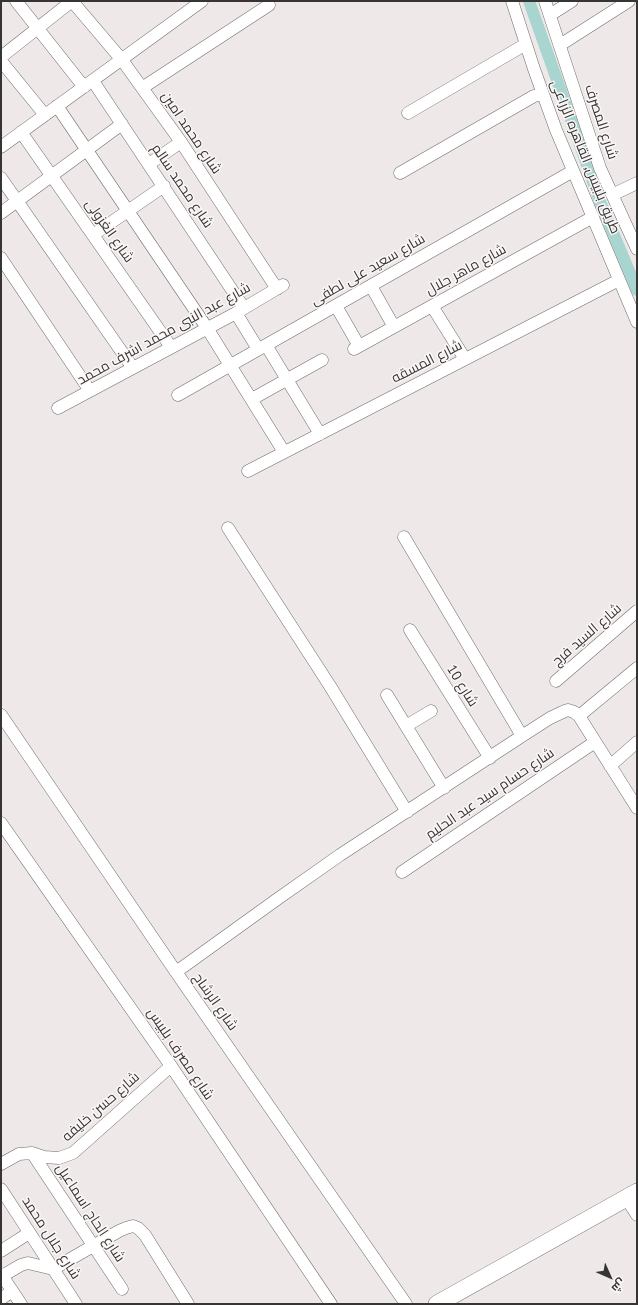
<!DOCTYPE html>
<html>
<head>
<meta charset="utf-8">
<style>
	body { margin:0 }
	#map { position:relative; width:638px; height:1305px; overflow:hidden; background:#eee9e8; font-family:"PT Sans",Cairo,sans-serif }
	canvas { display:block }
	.frame { position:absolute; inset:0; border:2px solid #373534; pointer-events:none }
	.north { position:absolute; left:590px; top:1257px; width:40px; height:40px; -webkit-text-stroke:3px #fbf7f6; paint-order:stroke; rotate:135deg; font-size:11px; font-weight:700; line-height:16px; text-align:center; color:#373534 }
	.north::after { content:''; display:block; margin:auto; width:14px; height:18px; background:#373534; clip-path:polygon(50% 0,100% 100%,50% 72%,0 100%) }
</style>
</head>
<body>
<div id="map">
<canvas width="638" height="1305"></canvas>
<div class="frame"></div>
<div class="north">ش</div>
</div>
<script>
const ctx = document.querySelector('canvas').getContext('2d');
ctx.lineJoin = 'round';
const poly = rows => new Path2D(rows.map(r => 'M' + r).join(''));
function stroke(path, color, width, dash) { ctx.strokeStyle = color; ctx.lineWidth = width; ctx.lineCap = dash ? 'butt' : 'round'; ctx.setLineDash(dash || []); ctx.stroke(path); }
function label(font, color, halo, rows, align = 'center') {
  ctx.font = font + ' "PT Sans",Cairo,sans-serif'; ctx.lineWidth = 3; ctx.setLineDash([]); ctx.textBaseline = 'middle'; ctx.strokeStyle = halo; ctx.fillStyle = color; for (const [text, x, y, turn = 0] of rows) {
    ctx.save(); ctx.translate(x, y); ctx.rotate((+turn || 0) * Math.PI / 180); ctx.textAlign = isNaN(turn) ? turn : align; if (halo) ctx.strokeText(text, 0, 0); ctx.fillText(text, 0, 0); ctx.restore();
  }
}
const canal = poly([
	[529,1,601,204,637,290]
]);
const street = poly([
	[16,1,84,87],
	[72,1,122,60,181,142,277,289],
	[512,1,534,69,556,130,637,322],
	[545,1,600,168,637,249],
	[550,15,572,1],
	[560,45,629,1],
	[1,57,72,1],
	[1,61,45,115],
	[93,81,244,308],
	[142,88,269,5],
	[57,106,207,328,284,452],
	[408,113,526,44],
	[21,132,171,347],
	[1,147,202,1],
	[149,164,181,142],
	[400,173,534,96,542,94],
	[1,178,133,368],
	[612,195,637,183],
	[1,213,122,124],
	[93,235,164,186],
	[1,258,90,391],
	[371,286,394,327],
	[336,306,359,346],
	[432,306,465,359],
	[236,313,258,349],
	[266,345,320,434],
	[354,349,593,217],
	[178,395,573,171],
	[252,399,322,360],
	[58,408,236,313,283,285],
	[248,471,619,280],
	[228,528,330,686,407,812],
	[404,537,522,736],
	[410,630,490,758],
	[556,681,637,611],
	[387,695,444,788],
	[1,715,176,972,406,1304],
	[579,716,637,668],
	[406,726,431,711],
	[610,766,637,742],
	[1,823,171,1066,331,1304],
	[402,872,595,742],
	[176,972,276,900,340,855,522,736,550,718,565,711,568,710,574,712,579,716,637,808],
	[32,1153,122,1289],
	[1,1164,19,1154,32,1153,44,1157,59,1158,73,1153,171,1066],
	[1,1189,76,1304],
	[626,1198,637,1215],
	[1,1251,29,1233],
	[1,1274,21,1304],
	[2,1276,21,1265,28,1263,53,1269,119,1231,126,1228,133,1226,138,1228,145,1235,188,1304],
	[1,1299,12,1291]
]);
const secondary = poly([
	[437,1304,637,1192]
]);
const streetNames = [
	["شارع المصرف",601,122,72],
	["شارع محمد امين",191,133,56],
	["طريق بلبيس, القاهره الزراعى",585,157,68],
	["شارع محمد سالم",182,186,56],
	["شارع الغزولى",109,231,55],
	["شارع سعيد على لطفى",368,270,-30],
	["شارع ماهر جلال",466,270,-29],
	["شارع عبد النبى محمد اشرف محمد",164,334,-29],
	["شارع المسقه",427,362,-27],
	["شارع السيد فرج",587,635,-41],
	["شارع 10",462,686,58],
	["شارع حسام سيد عبد الحليم",490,794,-34],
	["شارع الرشاح",215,1002,55],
	["شارع مصرف بلبيس",180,1054,56],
	["شارع حسن خليفه",101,1107,-41],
	["شارع الحاج اسماعيل",90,1213,57],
	["شارع جلال محمد",51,1238,57]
];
stroke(canal, '#a8d5d0', 12);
stroke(street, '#6e6b6a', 13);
stroke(secondary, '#6e6b6a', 18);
stroke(street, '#fff', 12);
stroke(secondary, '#fff', 17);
label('14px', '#373534', '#fbf7f6', streetNames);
</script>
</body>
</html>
